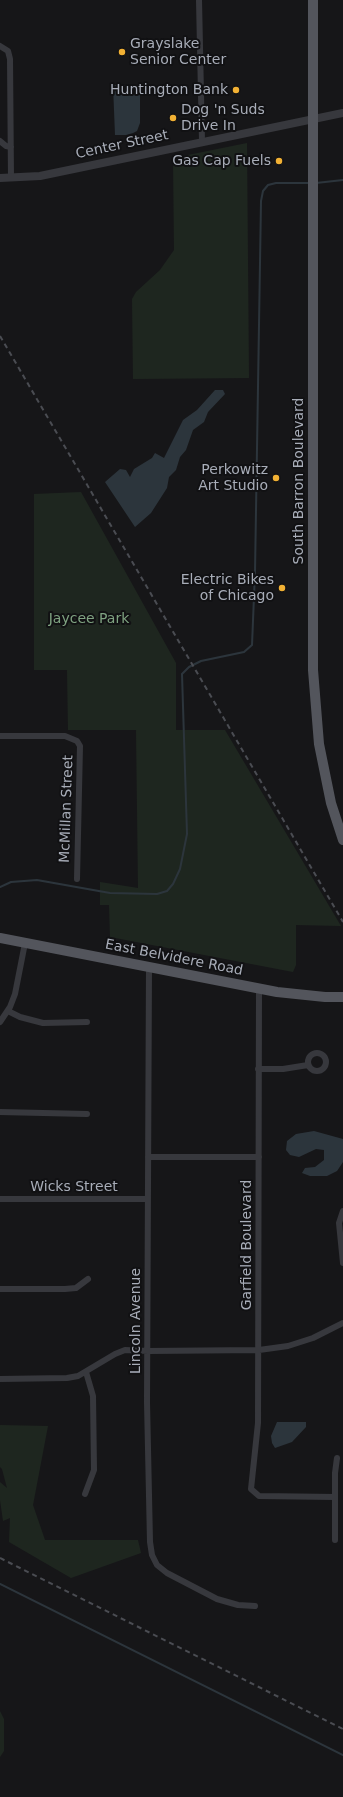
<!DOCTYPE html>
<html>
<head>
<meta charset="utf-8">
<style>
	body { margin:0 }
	canvas { display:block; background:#161618 }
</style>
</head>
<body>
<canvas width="343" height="1797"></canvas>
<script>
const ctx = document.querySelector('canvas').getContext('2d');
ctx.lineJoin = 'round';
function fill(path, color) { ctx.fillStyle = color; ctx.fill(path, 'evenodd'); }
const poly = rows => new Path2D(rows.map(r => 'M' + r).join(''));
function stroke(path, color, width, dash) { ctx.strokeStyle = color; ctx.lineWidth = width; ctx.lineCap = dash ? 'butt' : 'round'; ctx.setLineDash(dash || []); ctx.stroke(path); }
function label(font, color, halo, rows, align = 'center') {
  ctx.font = font + ' "DejaVu Sans",sans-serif'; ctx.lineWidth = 4; ctx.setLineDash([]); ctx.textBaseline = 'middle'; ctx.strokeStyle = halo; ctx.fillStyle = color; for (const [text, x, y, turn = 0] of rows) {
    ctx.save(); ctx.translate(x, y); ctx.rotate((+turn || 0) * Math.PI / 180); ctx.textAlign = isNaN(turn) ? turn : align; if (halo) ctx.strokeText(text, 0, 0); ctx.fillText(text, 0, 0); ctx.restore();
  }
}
const green = poly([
	[247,143,249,378,133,379,132,299,136,292,160,270,174,250,173,158],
	[81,492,176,663,176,730,225,730,341,926,296,925,296,965,293,972,110,937,109,905,100,905,100,882,138,888,136,730,68,730,67,670,34,670,34,494],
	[0,1425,48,1426,33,1505,45,1540,138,1540,141,1553,71,1578,9,1542,10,1518,3,1521,0,1500,0,1482,7,1488,2,1469,0,1467],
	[0,1711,4,1719,4,1751,0,1757]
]);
const water = poly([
	[113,85,140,85,140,123,137,131,133,133,126,135,115,135],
	[215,390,223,390,225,394,208,412,204,422,193,430,186,450,180,457,176,470,169,477,167,488,151,513,135,527,105,482,120,469,126,470,130,477,134,469,152,458,155,453,164,458,183,420,197,410],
	[314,1131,343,1139,343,1162,337,1171,327,1176,310,1176,302,1173,305,1168,315,1167,324,1160,324,1150,316,1149,299,1157,290,1155,286,1150,287,1141,296,1134],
	[277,1422,306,1422,306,1427,292,1442,275,1448,272,1443,271,1436]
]);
const stream = poly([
	[316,183,343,180],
	[0,887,11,882,37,880,110,893,157,894,167,891,173,884,180,869,187,834,182,674,189,667,201,661,244,652,252,645,255,572,261,201,263,191,268,185,276,183,309,183],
	[0,1584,343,1755]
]);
const minor = poly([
	[199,0,202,141],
	[0,46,8,51,10,59,11,178],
	[0,141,6,146,11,147],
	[0,736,65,736,77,741,80,746,77,879],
	[149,967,147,1402,150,1542,152,1555,157,1565,167,1573,217,1599,238,1605,255,1606],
	[259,989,258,1423,251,1489,259,1496,335,1497],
	[8,1011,20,1017,43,1023,87,1022],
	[0,1022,10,1007,15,994,25,943],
	'308 1062a9 9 0 1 1 18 0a9 9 0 1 1-18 0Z',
	[258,1069,283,1069,308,1065],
	[0,1112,87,1114],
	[148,1157,259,1157],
	[0,1199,148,1199],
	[343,1211,339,1223,343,1263],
	[0,1289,65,1289,76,1288,88,1279],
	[0,1379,67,1378,78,1376,115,1354,125,1350,148,1351,259,1350,288,1346,313,1338,343,1323],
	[85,1494,94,1470,93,1396,86,1372],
	[335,1540,335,1473,337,1458]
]);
const tertiary = poly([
	[0,178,40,176,343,113]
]);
const primary = poly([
	[313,0,313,670,319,744,331,803,343,840],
	[0,938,277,992,325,997,343,997]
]);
const rail = poly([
	[0,336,343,922],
	[0,1558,343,1729]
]);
const markers = [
	[122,52,4,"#f2b134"],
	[236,90,4,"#f2b134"],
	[173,118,4,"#f2b134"],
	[279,161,4,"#f2b134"],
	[276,478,4,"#f2b134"],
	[282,588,4,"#f2b134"]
];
const poiNames = [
	["Grayslake",130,44,"left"],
	["Senior Center",130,60,"left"],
	["Huntington Bank",228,90],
	["Dog 'n Suds",181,110,"left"],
	["Drive In",181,126,"left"],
	["Gas Cap Fuels",271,161],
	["Perkowitz",268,470],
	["Art Studio",268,486],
	["Electric Bikes",274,580],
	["of Chicago",274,596]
];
const streetNames = [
	["Center Street",122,145,-12],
	["South Barron Boulevard",299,481,-90],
	["McMillan Street",67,809,-88],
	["East Belvidere Road",174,958,11],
	["Wicks Street",74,1187],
	["Garfield Boulevard",247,1245,-90],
	["Lincoln Avenue",136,1321,-90]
];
const parkNames = [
	["Jaycee Park",89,619]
];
fill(green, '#1e261f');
fill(water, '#2c353c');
stroke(stream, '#2c353c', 2);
stroke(minor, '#37383d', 6);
stroke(tertiary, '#37383d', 8);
stroke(primary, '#53555c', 10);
stroke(rail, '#4a4c52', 2, [5, 4]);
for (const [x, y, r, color] of markers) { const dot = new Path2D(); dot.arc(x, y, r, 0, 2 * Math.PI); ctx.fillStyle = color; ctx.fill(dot); stroke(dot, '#111113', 1.5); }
label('14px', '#a8adb8', '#111113', poiNames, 'right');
label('14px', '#a8adb8', '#111113', streetNames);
label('14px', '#7fa381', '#111113', parkNames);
</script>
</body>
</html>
